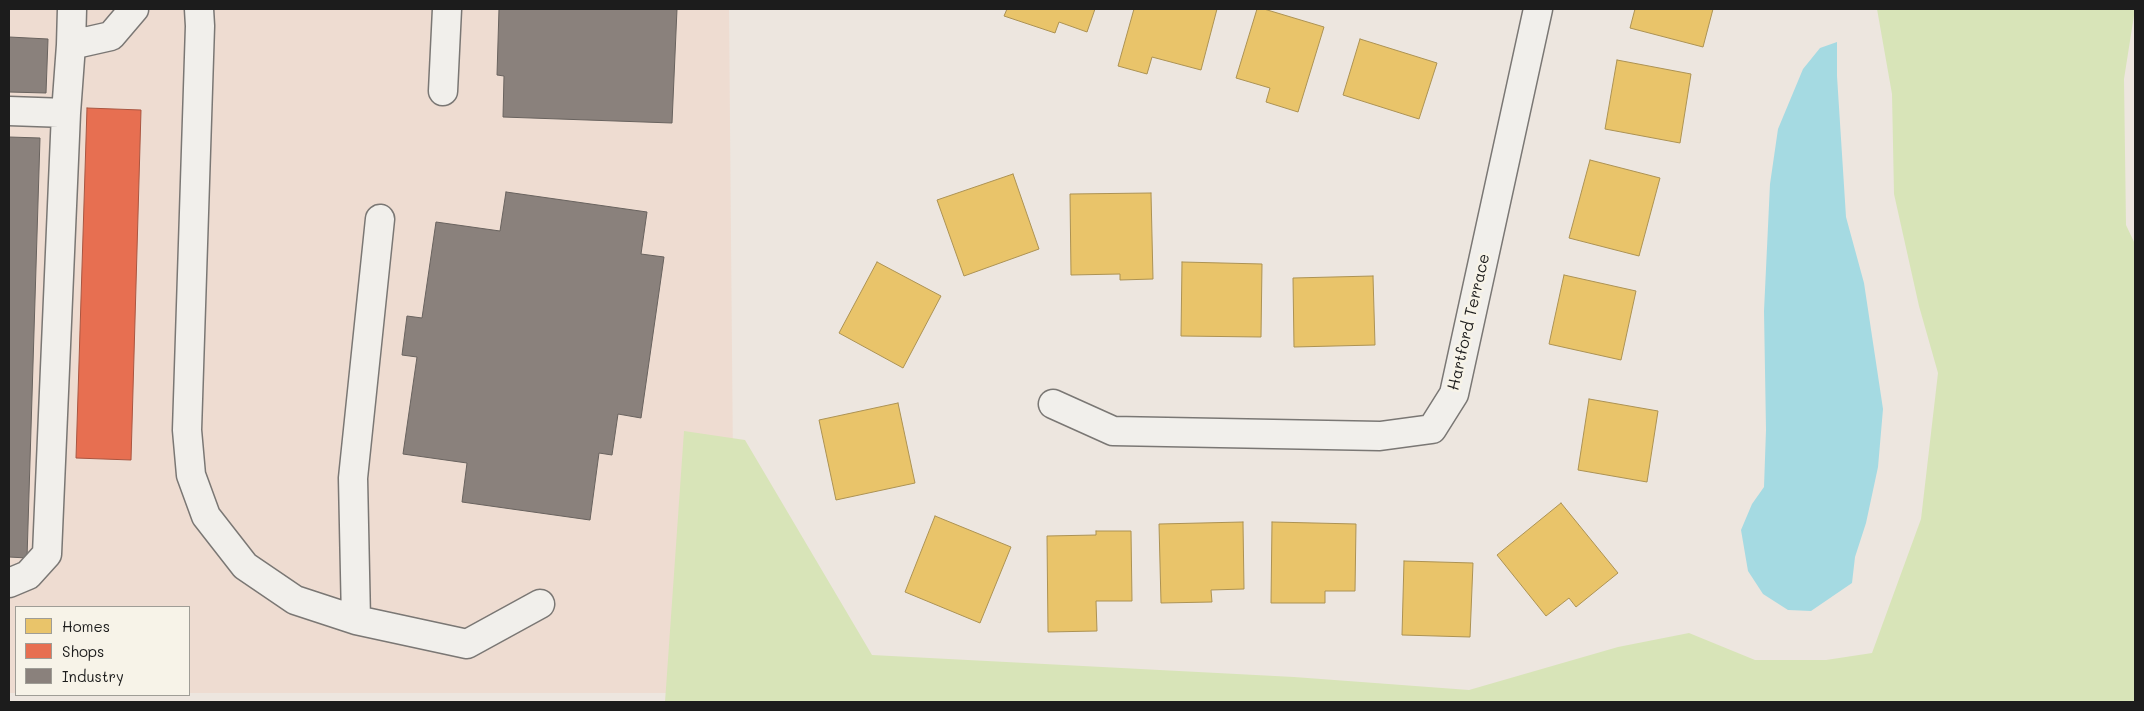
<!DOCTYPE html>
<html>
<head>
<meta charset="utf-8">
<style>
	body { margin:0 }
	#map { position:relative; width:2144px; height:711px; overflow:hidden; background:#ede6df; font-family:Mali,sans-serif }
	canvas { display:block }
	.frame { position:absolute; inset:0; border:10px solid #1c1c1c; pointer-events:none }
	.legend { position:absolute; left:15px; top:606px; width:175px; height:90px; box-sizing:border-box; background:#f7f3e8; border:1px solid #9f9d96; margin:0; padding:6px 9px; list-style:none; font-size:15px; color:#1c1c1c }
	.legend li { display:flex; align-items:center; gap:10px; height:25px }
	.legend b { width:25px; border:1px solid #9f9d96 }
</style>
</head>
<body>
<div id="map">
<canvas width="2144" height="711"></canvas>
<div class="frame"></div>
<ul class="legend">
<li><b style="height:14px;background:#e9c46a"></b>Homes</li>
<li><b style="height:14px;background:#e76f51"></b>Shops</li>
<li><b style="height:14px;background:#8a817c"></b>Industry</li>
</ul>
</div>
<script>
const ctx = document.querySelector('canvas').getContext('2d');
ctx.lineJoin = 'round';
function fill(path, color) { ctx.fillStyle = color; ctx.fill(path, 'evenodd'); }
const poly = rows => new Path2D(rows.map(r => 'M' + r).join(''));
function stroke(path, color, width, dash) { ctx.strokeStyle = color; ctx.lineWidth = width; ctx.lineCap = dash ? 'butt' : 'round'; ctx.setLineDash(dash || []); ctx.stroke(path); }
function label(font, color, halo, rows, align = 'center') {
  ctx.font = font + ' Mali,sans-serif'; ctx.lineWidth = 5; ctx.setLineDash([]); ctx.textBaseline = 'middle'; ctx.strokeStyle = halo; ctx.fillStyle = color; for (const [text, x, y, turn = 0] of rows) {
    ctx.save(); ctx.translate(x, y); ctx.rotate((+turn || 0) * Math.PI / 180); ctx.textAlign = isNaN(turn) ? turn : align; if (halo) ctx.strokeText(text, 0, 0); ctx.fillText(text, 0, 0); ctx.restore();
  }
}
const built = poly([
	[9,9,729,9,735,693,189,693,189,607,16,607,16,693,9,693]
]);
const green = poly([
	[1877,9,2135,9,2124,79,2126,225,2135,244,2135,702,665,702,684,431,745,440,872,655,1294,677,1469,690,1618,647,1689,633,1755,660,1826,660,1872,653,1921,519,1938,373,1919,306,1894,194,1892,94]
]);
const water = poly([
	[1837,42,1837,76,1846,217,1864,283,1883,409,1878,467,1866,523,1855,557,1852,583,1811,611,1788,610,1763,594,1748,571,1741,530,1752,504,1764,487,1766,430,1764,311,1770,184,1778,129,1803,69,1820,48]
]);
const homes = poly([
	[1007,9,1095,9,1087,32,1059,22,1055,33,1004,16,1007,9],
	[1134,9,1217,9,1201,70,1152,57,1147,74,1118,66,1134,9],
	[1257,9,1264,9,1324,27,1298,112,1266,102,1270,88,1236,78,1257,9],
	[1635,9,1713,9,1703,47,1630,28,1635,9],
	[1360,39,1437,63,1419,119,1343,95,1360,39],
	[1617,60,1691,74,1680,143,1605,129,1617,60],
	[1590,160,1660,178,1639,256,1569,238,1590,160],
	[1013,174,1039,249,964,276,937,200,1013,174],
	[1151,193,1153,279,1120,280,1120,274,1071,275,1070,194,1151,193],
	[877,262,941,296,903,368,839,333,877,262],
	[1182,262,1262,264,1261,337,1181,336,1182,262],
	[1564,275,1636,291,1621,360,1549,344,1564,275],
	[1373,276,1375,345,1294,347,1293,278,1373,276],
	[1589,399,1658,411,1647,482,1578,470,1589,399],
	[898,403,915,483,836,500,819,420,898,403],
	[1561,503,1618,573,1576,607,1569,598,1546,616,1497,555,1561,503],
	[935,516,1011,547,980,623,905,592,935,516],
	[1243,522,1244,589,1211,590,1212,602,1161,603,1159,524,1243,522],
	[1272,522,1356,524,1355,591,1325,591,1325,603,1271,603,1272,522],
	[1096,531,1131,531,1132,601,1096,601,1097,631,1048,632,1047,536,1096,535,1096,531],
	[1404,561,1473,563,1470,637,1402,635,1404,561]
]);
const shops = poly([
	[87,108,141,110,131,460,76,458,87,108]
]);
const industry = poly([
	[499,9,677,9,672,123,503,117,504,76,497,75,499,9],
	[9,37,48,39,46,93,9,92,9,37],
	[9,137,40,138,27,558,9,557,9,137],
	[506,192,647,212,641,254,664,257,641,418,618,414,612,455,599,453,590,520,462,502,467,463,403,454,417,357,402,355,407,316,422,318,436,222,500,231,506,192]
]);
const minor = poly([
	[199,9,200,26,187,430,191,475,206,516,245,566,295,600,356,620,467,644,540,604],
	[71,45,72,9],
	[443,91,447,9],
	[9,111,66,113],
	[1053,404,1113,431,1380,436,1432,429,1454,394,1538,9],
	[9,583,28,575,47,554,66,113,71,45,111,36,134,9],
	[356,620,353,478,380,219]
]);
const streetNames = [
	["Hartford Terrace",1469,322,-77]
];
fill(built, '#eedcd1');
fill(green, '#d8e4b8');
fill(water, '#a5dae2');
fill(homes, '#e9c46a');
stroke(homes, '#ac9253', 1);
fill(shops, '#e76f51');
stroke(shops, '#aa5641', 1);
fill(industry, '#8a817c');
stroke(industry, '#69635f', 1);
stroke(minor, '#7a7774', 31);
stroke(minor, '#f1efeb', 28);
label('16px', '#1c1c1c', '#f7f3e8', streetNames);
</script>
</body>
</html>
